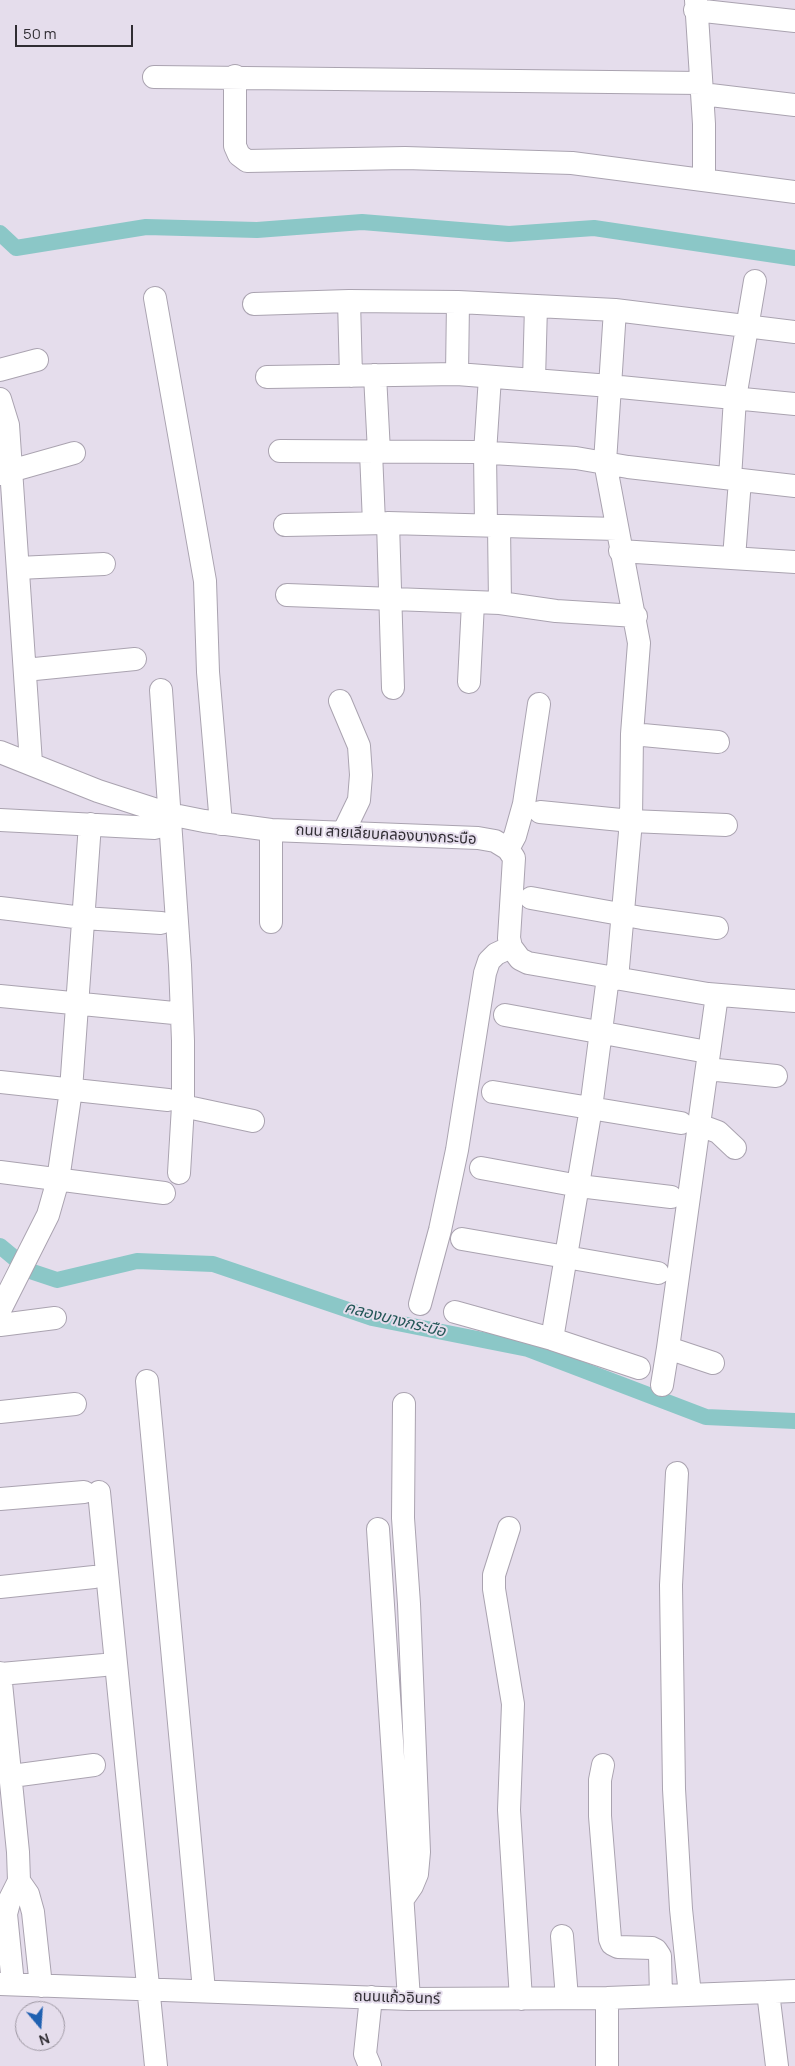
<!DOCTYPE html>
<html>
<head>
<meta charset="utf-8">
<style>
	body { margin:0 }
	#map { position:relative; width:795px; height:2066px; overflow:hidden; background:#e5ddec; font-family:Manrope,sans-serif }
	canvas { display:block }
	.north { position:absolute; left:15px; top:2001px; width:50px; height:50px; box-sizing:border-box; background:#e5ddec; border:1px solid #9d97a2; border-radius:50%; rotate:162deg; font-size:14px; font-weight:700; line-height:20px; text-align:center; color:#302d33 }
	.north::after { content:''; display:block; margin:auto; width:18px; height:22px; background:#2061b1; clip-path:polygon(50% 0,100% 100%,50% 72%,0 100%) }
	.scale { position:absolute; left:15px; top:25px; width:118px; height:22px; box-sizing:border-box; border:2px solid #302d33; border-top:0; padding-left:6px; font-size:15px; line-height:18px; white-space:nowrap; color:#302d33; -webkit-text-stroke:4px #e5ddec; paint-order:stroke }
</style>
</head>
<body>
<div id="map">
<canvas width="795" height="2066"></canvas>
<div class="north">N</div>
<div class="scale">50 m</div>
</div>
<script>
const ctx = document.querySelector('canvas').getContext('2d');
ctx.lineJoin = 'round';
const poly = rows => new Path2D(rows.map(r => 'M' + r).join(''));
function stroke(path, color, width, dash) { ctx.strokeStyle = color; ctx.lineWidth = width; ctx.lineCap = dash ? 'butt' : 'round'; ctx.setLineDash(dash || []); ctx.stroke(path); }
function label(font, color, halo, rows, align = 'center') {
  ctx.font = font + ' Manrope,"Noto Sans Thai",sans-serif'; ctx.lineWidth = 4; ctx.setLineDash([]); ctx.textBaseline = 'middle'; ctx.strokeStyle = halo; ctx.fillStyle = color; for (const [text, x, y, turn = 0] of rows) {
    ctx.save(); ctx.translate(x, y); ctx.rotate((+turn || 0) * Math.PI / 180); ctx.textAlign = isNaN(turn) ? turn : align; if (halo) ctx.strokeText(text, 0, 0); ctx.fillText(text, 0, 0); ctx.restore();
  }
}
const canal = poly([
	[0,233,16,248,146,227,257,230,362,222,509,234,594,228,795,258],
	[0,1246,30,1271,57,1280,137,1261,213,1264,372,1318,528,1349,706,1417,795,1421]
]);
const minor = poly([
	[696,0,704,124,704,180],
	[695,10,795,21],
	[235,76,235,146,239,155,247,161,405,158,572,163,795,192],
	[154,77,701,83],
	[702,94,795,105],
	[155,298,205,581,208,672,221,824],
	[349,301,351,376],
	[254,304,349,301,458,302,615,310,795,332],
	[615,310,605,462,639,643,632,734,631,821,617,979],
	[0,370,37,360],
	[457,374,458,302],
	[375,375,379,452],
	[267,377,457,374,610,386,795,404],
	[534,380,536,306],
	[0,399,8,425,31,763],
	[280,451,475,452,576,458,628,467,795,486],
	[371,452,374,523],
	[0,474,74,453],
	[730,478,735,398,755,281],
	[388,523,393,688],
	[285,525,388,523,617,529],
	[486,525,485,453,490,377],
	[499,526,500,603],
	[620,551,795,562],
	[734,558,740,480],
	[18,568,104,564],
	[287,595,500,603,556,611,636,616],
	[25,670,135,659],
	[469,682,473,603],
	[161,690,180,965,183,1041,183,1106,179,1173],
	[340,701,359,746,361,775,359,800,343,833],
	[632,734,718,742],
	[0,752,98,791,169,814,204,821,271,830,478,838,495,841,508,849,514,858,509,938,511,947,520,959,528,963,708,994,795,1001],
	[540,812,631,821,726,825],
	[0,820,155,828],
	[508,849,515,836,524,804,539,704],
	[531,898,642,918,717,928],
	[0,908,83,918,161,923],
	[271,922,271,830],
	[0,996,174,1013],
	[505,1015,702,1051],
	[707,1069,776,1076],
	[0,1082,168,1100],
	[493,1092,681,1123],
	[183,1106,253,1121],
	[699,1125,718,1132,735,1148],
	[481,1168,579,1186,671,1197],
	[0,1172,164,1193],
	[462,1239,658,1273],
	[420,1304,440,1230,457,1150,485,973,489,961,496,954,511,947],
	[0,1310,48,1215,58,1180,71,1090,90,824],
	[455,1312,552,1339,639,1368],
	[0,1325,55,1318],
	[552,1339,591,1108,608,977],
	[713,1363,668,1348,717,995],
	[147,1381,204,1990],
	[662,1385,668,1348],
	[0,1412,75,1404],
	[677,1473,671,1585,674,1789,681,1909,690,1995],
	[99,1492,156,2066],
	[0,1499,84,1492],
	[509,1528,494,1575,494,1589,513,1704,509,1810,521,1999],
	[378,1529,409,1999],
	[0,1587,94,1577],
	[0,1673,18,1852,19,1881,10,1899,6,1914,13,1984],
	[0,1674,104,1665],
	[603,1765,600,1780,600,1816,610,1939,612,1944,618,1947,652,1948,656,1950,660,1956,661,1996],
	[12,1776,94,1765],
	[19,1881,28,1894,33,1912,41,1986],
	[403,1899,412,1886,417,1874,419,1852,409,1604,403,1518,404,1404],
	[562,1936,567,1998],
	[0,1984,409,1999,607,1998,795,1991],
	[768,1992,777,2066],
	[370,2066,365,2054,371,1997],
	[607,2066,607,1998]
]);
const streetNames = [
	["ถนน สายเลียบคลองบางกระบือ",386,835,3],
	["ถนนแก้วอินทร์",397,1998,2]
];
const waterNames = [
	["คลองบางกระบือ",395,1320,14]
];
stroke(canal, '#8bc7c7', 16);
stroke(minor, '#aaa3b0', 24);
stroke(minor, '#fff', 22);
label('15px', '#302d33', '#e5ddec', streetNames);
label('italic 16px', '#225656', '#e5ddec', waterNames);
</script>
</body>
</html>
